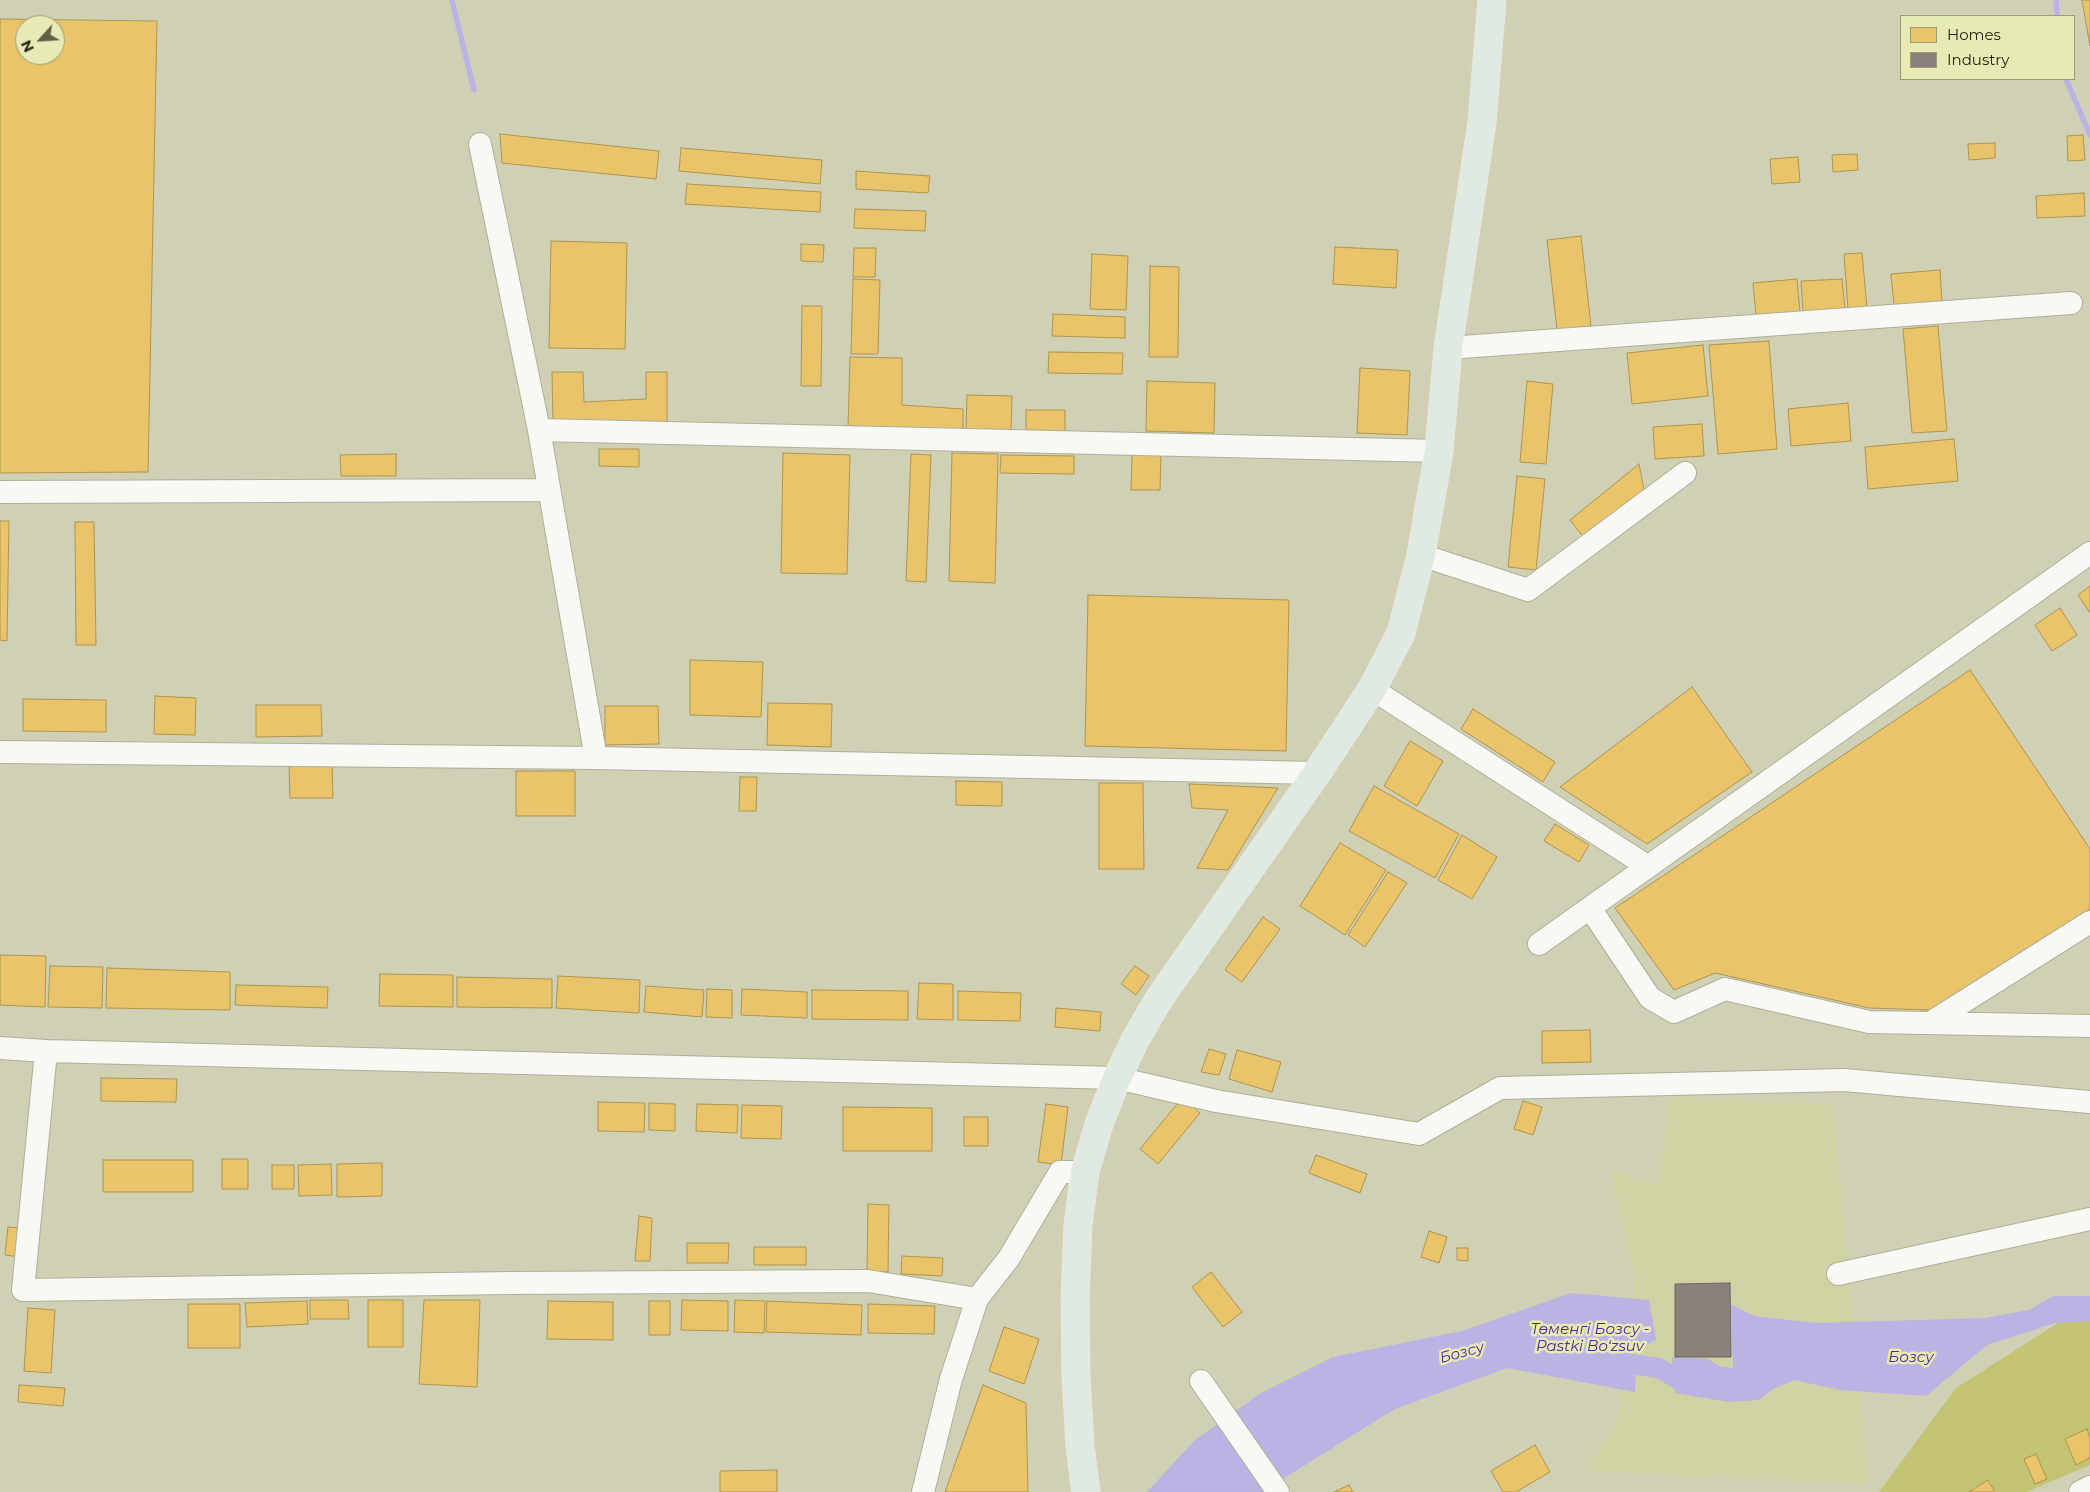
<!DOCTYPE html>
<html>
<head>
<meta charset="utf-8">
<style>
	body { margin:0 }
	#map { position:relative; width:2090px; height:1492px; overflow:hidden; background:#d0d1b4; font-family:Montserrat,sans-serif }
	canvas { display:block }
	.legend { position:absolute; left:1900px; top:15px; width:175px; height:65px; box-sizing:border-box; background:#e8eab5; border:1px solid #9a9b73; margin:0; padding:6px 9px; list-style:none; font-size:15px; color:#242410 }
	.legend li { display:flex; align-items:center; gap:10px; height:25px }
	.legend b { width:25px; border:1px solid #9a9b73 }
	.north { position:absolute; left:15px; top:15px; width:50px; height:50px; box-sizing:border-box; background:#e8eab5; border:1px solid #9a9b73; border-radius:50%; rotate:244deg; font-size:14px; font-weight:700; line-height:20px; text-align:center; color:#242410 }
	.north::after { content:''; display:block; margin:auto; width:18px; height:22px; background:#606149; clip-path:polygon(50% 0,100% 100%,50% 72%,0 100%) }
</style>
</head>
<body>
<div id="map">
<canvas width="2090" height="1492"></canvas>
<ul class="legend">
<li><b style="height:14px;background:#e9c46a"></b>Homes</li>
<li><b style="height:14px;background:#8a817c"></b>Industry</li>
</ul>
<div class="north">N</div>
</div>
<script>
const ctx = document.querySelector('canvas').getContext('2d');
ctx.lineJoin = 'round';
function fill(path, color) { ctx.fillStyle = color; ctx.fill(path, 'evenodd'); }
const poly = rows => new Path2D(rows.map(r => 'M' + r).join(''));
function stroke(path, color, width, dash) { ctx.strokeStyle = color; ctx.lineWidth = width; ctx.lineCap = dash ? 'butt' : 'round'; ctx.setLineDash(dash || []); ctx.stroke(path); }
function label(font, color, halo, rows, align = 'center') {
  ctx.font = font + ' Montserrat,sans-serif'; ctx.lineWidth = 5; ctx.setLineDash([]); ctx.textBaseline = 'middle'; ctx.strokeStyle = halo; ctx.fillStyle = color; for (const [text, x, y, turn = 0] of rows) {
    ctx.save(); ctx.translate(x, y); ctx.rotate((+turn || 0) * Math.PI / 180); ctx.textAlign = isNaN(turn) ? turn : align; if (halo) ctx.strokeText(text, 0, 0); ctx.fillText(text, 0, 0); ctx.restore();
  }
}
const built = poly([
	[1668,1098,1833,1104,1869,1484,1584,1471,1616,1423,1635,1279,1610,1170,1659,1184]
]);
const green = poly([
	[2077,1311,2090,1313,2090,1465,2026,1492,1879,1492,1956,1388]
]);
const water = poly([
	[1571,1293,1649,1300,1656,1340,1636,1350,1635,1392,1507,1368,1395,1409,1262,1492,1147,1492,1194,1441,1261,1393,1333,1357,1462,1331],
	[2053,1296,2090,1296,2090,1321,2055,1323,1987,1345,1926,1396,1841,1390,1794,1380,1773,1389,1759,1400,1729,1402,1675,1393,1672,1357,1708,1359,1719,1366,1733,1368,1731,1304,1754,1316,1817,1323,1952,1319,1984,1318,2029,1310]
]);
const homes = poly([
	[2082,0,2090,0,2090,46,2082,0],
	[0,19,157,21,148,472,0,473,0,19],
	[25,25,55,25,55,55,25,55,25,25],
	[500,134,659,151,656,179,502,163,500,134],
	[2083,135,2085,160,2068,161,2067,136,2083,135],
	[1995,143,1995,158,1969,160,1968,144,1995,143],
	[681,148,822,160,820,184,679,171,681,148],
	[1857,154,1858,170,1833,172,1832,155,1857,154],
	[1798,157,1800,182,1772,184,1770,159,1798,157],
	[856,171,930,176,928,193,856,189,856,171],
	[687,184,821,192,820,212,685,204,687,184],
	[2084,193,2085,216,2037,218,2036,196,2084,193],
	[855,209,926,211,925,231,854,228,855,209],
	[1581,236,1591,326,1557,330,1547,240,1581,236],
	[551,241,627,243,625,349,549,348,551,241],
	[801,244,824,245,823,262,801,261,801,244],
	[1335,247,1398,250,1396,288,1333,284,1335,247],
	[854,248,876,248,875,277,853,277,854,248],
	[1862,253,1867,308,1848,309,1844,254,1862,253],
	[1092,254,1128,256,1126,310,1090,309,1092,254],
	[1150,266,1179,267,1178,357,1149,357,1150,266],
	[1940,270,1942,303,1894,306,1891,274,1940,270],
	[853,279,880,280,878,354,851,354,853,279],
	[1797,279,1800,312,1756,315,1753,283,1797,279],
	[1842,279,1845,310,1803,312,1801,281,1842,279],
	[802,306,822,306,821,386,801,386,802,306],
	[1053,314,1125,317,1125,338,1052,336,1053,314],
	[1938,326,1947,431,1912,433,1903,329,1938,326],
	[1769,341,1777,449,1718,454,1709,345,1769,341],
	[1703,345,1708,396,1632,404,1627,353,1703,345],
	[1049,352,1123,353,1122,374,1048,373,1049,352],
	[850,357,902,358,902,405,963,409,963,430,848,427,850,357],
	[1360,368,1410,371,1407,435,1357,433,1360,368],
	[552,372,583,372,584,402,646,399,646,372,667,372,667,424,553,424,552,372],
	[1147,381,1215,383,1214,433,1146,431,1147,381],
	[1527,381,1553,384,1546,464,1520,462,1527,381],
	[967,395,1012,396,1011,431,966,430,967,395],
	[1848,403,1851,441,1791,446,1788,409,1848,403],
	[1026,410,1065,410,1065,431,1026,430,1026,410],
	[1702,424,1704,456,1655,459,1653,427,1702,424],
	[1954,439,1958,481,1868,489,1865,447,1954,439],
	[599,449,639,449,639,467,599,466,599,449],
	[783,453,850,455,847,574,781,573,783,453],
	[952,453,998,454,995,583,949,581,952,453],
	[396,454,396,476,341,476,340,455,396,454],
	[911,454,931,455,926,582,906,581,911,454],
	[1001,455,1074,456,1074,474,1000,473,1001,455],
	[1132,455,1161,455,1160,490,1131,490,1132,455],
	[1639,464,1644,490,1585,539,1570,520,1639,464],
	[1517,476,1545,479,1536,570,1508,567,1517,476],
	[0,521,9,521,7,641,0,640,0,521],
	[75,522,94,522,96,645,76,645,75,522],
	[2090,586,2090,613,2078,595,2090,586],
	[1088,595,1289,600,1286,751,1085,746,1088,595],
	[2060,608,2077,635,2052,651,2035,625,2060,608],
	[690,660,763,662,761,717,690,715,690,660],
	[1970,670,2090,849,2090,909,1930,1010,1869,1008,1715,973,1674,990,1615,908,1970,670],
	[1692,687,1752,772,1647,844,1560,787,1692,687],
	[155,696,196,698,195,735,154,734,155,696],
	[23,699,106,700,106,732,23,731,23,699],
	[768,703,832,704,831,747,767,745,768,703],
	[256,705,321,705,322,736,256,737,256,705],
	[605,706,658,706,659,744,605,745,605,706],
	[1473,709,1555,762,1543,782,1461,729,1473,709],
	[1410,741,1443,761,1417,806,1384,786,1410,741],
	[332,765,333,798,290,798,289,766,332,765],
	[516,771,575,771,575,816,516,816,516,771],
	[740,777,757,777,756,811,739,811,740,777],
	[956,781,1002,782,1002,806,956,805,956,781],
	[1099,783,1143,783,1144,869,1099,869,1099,783],
	[1189,784,1278,788,1228,870,1197,868,1228,810,1192,808,1189,784],
	[1374,786,1459,834,1435,878,1349,831,1374,786],
	[1555,824,1589,845,1579,862,1544,841,1555,824],
	[1462,835,1497,857,1472,899,1438,880,1462,835],
	[1340,843,1386,870,1345,935,1300,906,1340,843],
	[1388,872,1407,883,1365,947,1348,935,1388,872],
	[1263,917,1280,929,1242,982,1225,970,1263,917],
	[0,955,46,956,45,1007,0,1005,0,955],
	[50,966,103,967,102,1008,48,1007,50,966],
	[1135,966,1149,976,1136,995,1121,984,1135,966],
	[107,968,230,972,230,1010,106,1008,107,968],
	[380,974,453,975,453,1007,379,1006,380,974],
	[558,976,640,980,639,1013,556,1008,558,976],
	[457,977,552,979,552,1008,457,1007,457,977],
	[919,983,953,984,953,1020,917,1019,919,983],
	[236,985,328,987,327,1008,235,1005,236,985],
	[646,986,704,990,702,1017,644,1012,646,986],
	[707,989,732,990,732,1018,706,1017,707,989],
	[742,989,807,992,807,1018,741,1015,742,989],
	[812,990,908,991,908,1020,812,1019,812,990],
	[958,991,1021,993,1020,1021,958,1020,958,991],
	[1056,1008,1101,1012,1100,1031,1055,1027,1056,1008],
	[1590,1030,1591,1062,1542,1063,1542,1031,1590,1030],
	[1209,1049,1226,1054,1219,1075,1201,1072,1209,1049],
	[1237,1050,1281,1062,1272,1092,1229,1079,1237,1050],
	[101,1078,177,1079,176,1102,101,1101,101,1078],
	[1182,1098,1200,1113,1158,1164,1140,1149,1182,1098],
	[1523,1101,1542,1107,1533,1135,1514,1129,1523,1101],
	[598,1102,645,1103,644,1132,598,1131,598,1102],
	[649,1103,675,1104,675,1131,649,1130,649,1103],
	[697,1104,738,1105,737,1133,696,1131,697,1104],
	[1046,1104,1068,1107,1061,1165,1038,1162,1046,1104],
	[742,1105,782,1106,781,1139,741,1138,742,1105],
	[843,1107,932,1108,932,1151,843,1151,843,1107],
	[964,1117,988,1117,988,1146,964,1146,964,1117],
	[1316,1155,1367,1174,1360,1193,1309,1173,1316,1155],
	[222,1159,248,1159,248,1189,222,1189,222,1159],
	[103,1160,193,1160,193,1192,103,1192,103,1160],
	[382,1163,382,1196,337,1197,337,1164,382,1163],
	[331,1164,332,1195,299,1196,298,1165,331,1164],
	[272,1165,294,1165,294,1189,272,1189,272,1165],
	[868,1204,889,1205,888,1272,867,1272,868,1204],
	[639,1216,652,1218,650,1261,635,1261,639,1216],
	[8,1227,22,1228,19,1257,5,1255,8,1227],
	[1429,1231,1447,1237,1439,1263,1421,1257,1429,1231],
	[687,1243,729,1243,728,1263,687,1263,687,1243],
	[754,1247,806,1247,806,1265,754,1265,754,1247],
	[1457,1248,1468,1248,1468,1261,1457,1260,1457,1248],
	[902,1256,943,1258,942,1276,901,1274,902,1256],
	[1211,1272,1242,1312,1223,1327,1192,1287,1211,1272],
	[310,1300,348,1300,349,1319,310,1319,310,1300],
	[368,1300,403,1300,403,1347,368,1347,368,1300],
	[424,1300,480,1300,477,1387,419,1384,424,1300],
	[682,1300,728,1301,728,1331,681,1330,682,1300],
	[735,1300,765,1301,764,1333,734,1332,735,1300],
	[307,1301,308,1324,247,1327,245,1303,307,1301],
	[548,1301,613,1302,613,1340,547,1339,548,1301],
	[649,1301,670,1301,670,1335,649,1335,649,1301],
	[767,1301,862,1305,861,1335,766,1332,767,1301],
	[188,1304,240,1304,240,1348,188,1348,188,1304],
	[868,1304,935,1306,934,1334,868,1333,868,1304],
	[28,1308,55,1310,51,1373,24,1371,28,1308],
	[1004,1327,1039,1339,1024,1384,989,1371,1004,1327],
	[19,1385,65,1388,63,1406,18,1402,19,1385],
	[983,1385,1026,1403,1028,1492,945,1492,983,1385],
	[2087,1429,2090,1438,2090,1458,2076,1465,2065,1439,2087,1429],
	[1535,1445,1550,1472,1516,1492,1503,1492,1491,1471,1535,1445],
	[2036,1454,2047,1479,2035,1484,2024,1459,2036,1454],
	[777,1470,777,1492,720,1492,720,1471,777,1470],
	[1988,1480,1995,1492,1969,1492,1988,1480],
	[1349,1485,1353,1492,1334,1492,1349,1485]
]);
const industry = poly([
	[1730,1283,1731,1357,1675,1357,1675,1284,1730,1283]
]);
const stream = poly([
	[452,0,474,90],
	[2056,0,2057,16],
	[2066,79,2090,135]
]);
const canal = poly([
	[1609,1361,1658,1368,1687,1384,1698,1382]
]);
const minor = poly([
	[480,144,539,430,596,758],
	[1448,348,2071,303],
	[539,430,1439,451],
	[0,492,549,490],
	[1421,555,1528,590,1685,473],
	[1372,689,1647,866],
	[0,752,596,758,1317,773],
	[1590,908,1650,998,1674,1012,1725,989,1869,1022,2090,1026],
	[1539,944,2090,553],
	[1930,1023,2090,922],
	[0,1048,46,1051,1117,1078,1216,1101,1419,1134,1500,1088,1844,1080,2090,1102],
	[46,1051,23,1290,511,1283,868,1281,977,1299],
	[1838,1274,2090,1219],
	[1201,1381,1278,1492],
	[923,1492,951,1379,977,1299,1009,1258,1060,1172,1085,1172],
	[2080,1492,2090,1487]
]);
const major = poly([
	[1086,1492,1080,1446,1076,1376,1075,1300,1078,1225,1085,1172,1099,1124,1117,1078,1135,1040,1159,999,1317,773,1372,689,1401,633,1421,555,1439,451,1448,348,1482,122,1492,0]
]);
const waterNames = [
	["Төменгі Бозсу -",1590,1330],
	["Pastki Boʻzsuv",1590,1347],
	["Бозсу",1462,1353,-15],
	["Бозсу",1911,1358]
];
fill(built, '#d1d2a4');
fill(green, '#c2c373');
fill(water, '#bab3e3');
fill(homes, '#e9c46a');
stroke(homes, '#ae944f', 1);
fill(industry, '#8a817c');
stroke(industry, '#6b655c', 1);
stroke(stream, '#bab3e3', 5.5);
stroke(canal, '#bab3e3', 20);
stroke(minor, '#afaf99', 24);
stroke(major, '#eaeadd', 29);
stroke(minor, '#f8f8f4', 22);
stroke(major, '#e0eae3', 28);
label('italic 15px', '#4a279a', '#e8eab5', waterNames);
</script>
</body>
</html>
